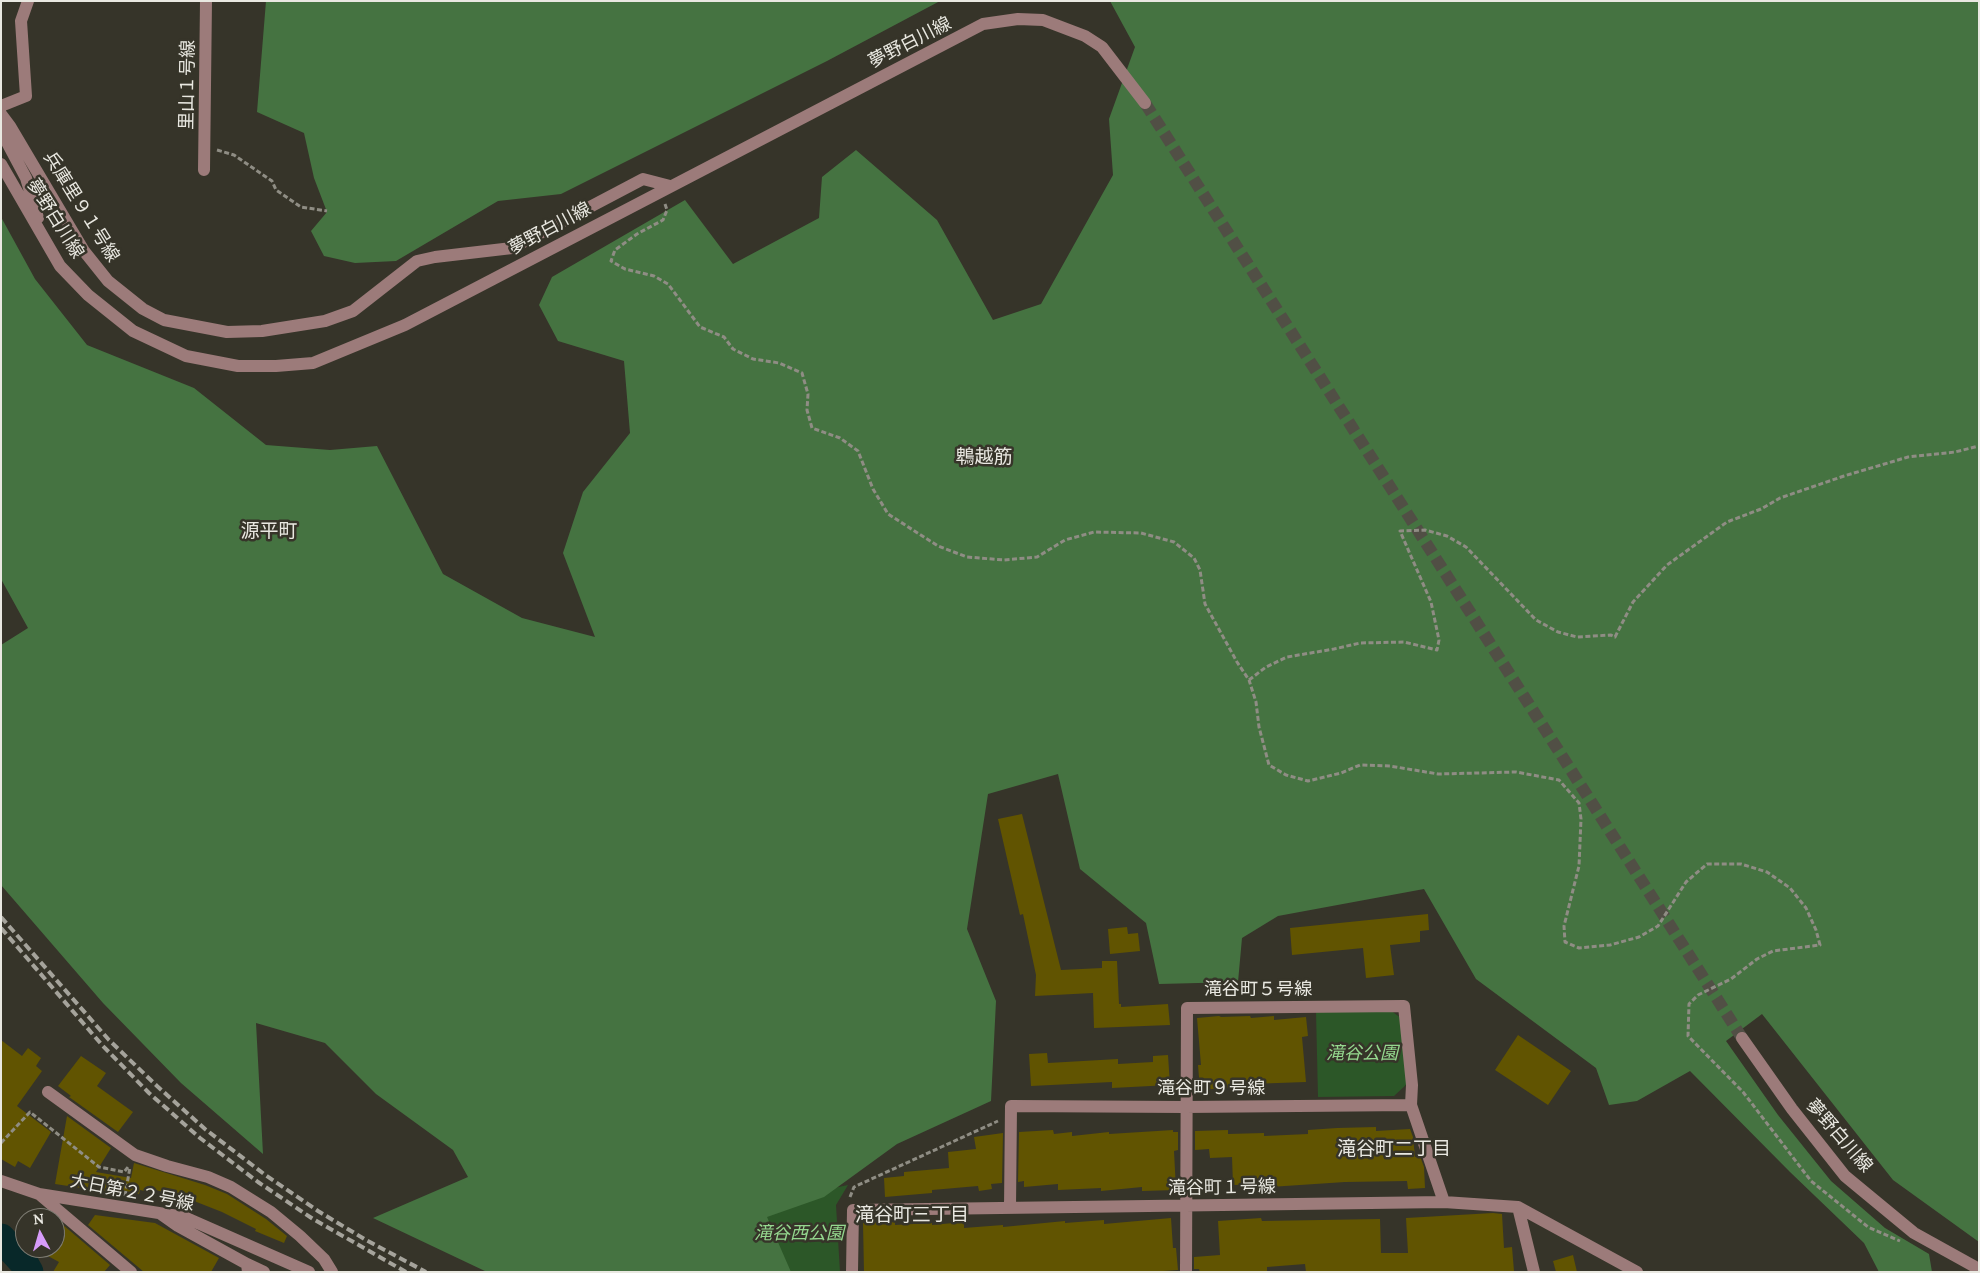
<!DOCTYPE html>
<html>
<head>
<meta charset="utf-8">
<style>
	body { margin:0 }
	#map { position:relative; width:1980px; height:1273px; overflow:hidden; background:#363429; font-family:Lora,serif }
	canvas { display:block }
	.frame { position:absolute; inset:0; border:2px solid #e9e8e1; pointer-events:none }
	.north { position:absolute; left:15px; top:1208px; width:50px; height:50px; box-sizing:border-box; background:#363429; border:1px solid #7e7c73; border-radius:50%; rotate:354deg; font-size:14px; font-weight:700; line-height:20px; text-align:center; color:#e9e8e1 }
	.north::after { content:''; display:block; margin:auto; width:18px; height:22px; background:#d69bf9; clip-path:polygon(50% 0,100% 100%,50% 72%,0 100%) }
</style>
</head>
<body>
<div id="map">
<canvas width="1980" height="1273"></canvas>
<div class="frame"></div>
<div class="north">N</div>
</div>
<script>
const ctx = document.querySelector('canvas').getContext('2d');
ctx.lineJoin = 'round';
function fill(path, color) { ctx.fillStyle = color; ctx.fill(path, 'evenodd'); }
const poly = rows => new Path2D(rows.map(r => 'M' + r).join(''));
function stroke(path, color, width, dash) { ctx.strokeStyle = color; ctx.lineWidth = width; ctx.lineCap = dash ? 'butt' : 'round'; ctx.setLineDash(dash || []); ctx.stroke(path); }
function label(font, color, halo, rows, align = 'center') {
  ctx.font = font + ' Lora,"Noto Sans JP",serif'; ctx.lineWidth = 5; ctx.setLineDash([]); ctx.textBaseline = 'middle'; ctx.strokeStyle = halo; ctx.fillStyle = color; for (const [text, x, y, turn = 0] of rows) {
    ctx.save(); ctx.translate(x, y); ctx.rotate((+turn || 0) * Math.PI / 180); ctx.textAlign = isNaN(turn) ? turn : align; if (halo) ctx.strokeText(text, 0, 0); ctx.fillText(text, 0, 0); ctx.restore();
  }
}
const green = poly([
	[1390,1010,1401,1018,1407,1084,1394,1096,1318,1097,1316,1012],
	[848,1185,836,1205,840,1272,782,1272,717,1213]
]);
const forest = poly([
	[266,1,940,1,827,61,561,194,498,201,396,261,355,263,324,256,311,231,327,212,314,178,304,133,257,112],
	[1110,1,1979,1,1979,1242,1893,1180,1762,1014,1726,1041,1778,1115,1831,1181,1885,1228,1929,1254,1932,1272,1879,1272,1864,1243,1790,1172,1690,1071,1637,1101,1609,1105,1596,1068,1476,979,1424,889,1278,916,1242,938,1238,982,1159,984,1146,923,1080,869,1058,774,988,794,967,929,996,1001,991,1101,897,1144,824,1197,767,1217,791,1272,487,1272,373,1218,468,1177,453,1150,376,1094,325,1043,256,1023,263,1154,181,1083,103,1003,1,885,1,645,28,628,1,579,1,217,35,279,87,345,194,388,266,445,330,450,377,446,443,574,522,618,595,637,563,553,583,492,630,433,624,361,558,341,539,305,552,277,685,200,733,264,819,218,822,177,856,150,937,220,993,320,1041,304,1113,175,1109,119,1135,47]
]);
const river = poly([
	[1,1238,24,1263,29,1272]
]);
const building = poly([
	[1022,814,1061,970,1102,968,1102,961,1117,961,1119,1004,1121,1004,1121,1007,1168,1004,1170,1025,1094,1028,1093,993,1035,996,1036,975,1023,914,1020,915,998,819],
	[1428,914,1429,930,1420,931,1420,942,1390,945,1394,975,1366,978,1363,948,1292,955,1290,928],
	[1127,927,1128,934,1138,933,1140,951,1110,954,1108,929],
	[1219,1016,1221,1017,1250,1016,1251,1018,1274,1016,1274,1020,1306,1017,1308,1036,1302,1037,1306,1082,1250,1084,1251,1092,1239,1094,1238,1087,1200,1090,1198,1065,1201,1065,1197,1018],
	[1518,1035,1571,1071,1548,1105,1495,1070],
	[1,1040,22,1056,28,1048,41,1058,36,1066,42,1071,17,1106,51,1132,30,1168,18,1161,15,1167,1,1159],
	[1047,1053,1048,1063,1118,1059,1118,1064,1153,1062,1153,1056,1168,1055,1170,1085,1112,1088,1112,1082,1031,1086,1029,1054],
	[81,1056,106,1073,97,1086,133,1112,118,1132,69,1097,71,1096,58,1086],
	[67,1116,111,1148,96,1172,131,1178,134,1163,205,1185,227,1194,266,1219,287,1236,284,1243,255,1231,256,1229,222,1212,194,1201,146,1187,145,1191,140,1190,139,1194,122,1190,121,1194,55,1184],
	[1376,1127,1376,1131,1410,1129,1413,1137,1415,1157,1420,1156,1424,1167,1425,1188,1408,1189,1407,1181,1345,1182,1270,1187,1269,1184,1233,1185,1232,1157,1210,1158,1209,1149,1195,1150,1195,1131,1228,1130,1228,1134,1264,1133,1264,1136,1308,1134,1308,1130,1337,1128],
	[1053,1130,1054,1134,1072,1132,1072,1136,1109,1132,1109,1134,1173,1130,1173,1132,1178,1132,1178,1150,1174,1151,1176,1190,1142,1191,1142,1187,1101,1191,1101,1188,1058,1190,1058,1184,1024,1187,1024,1181,1018,1182,1019,1132],
	[1003,1133,1002,1183,991,1184,992,1189,979,1191,978,1186,932,1190,932,1193,885,1197,884,1178,904,1176,904,1172,949,1168,948,1152,976,1149,974,1137],
	[1493,1213,1502,1214,1504,1248,1512,1247,1514,1271,1306,1272,1305,1264,1267,1267,1267,1272,1200,1272,1199,1269,1194,1269,1194,1257,1220,1255,1218,1221,1261,1218,1262,1221,1380,1219,1381,1253,1408,1253,1406,1218],
	[95,1215,155,1223,219,1258,211,1272,144,1272,88,1225],
	[1171,1218,1173,1248,1176,1248,1178,1270,1149,1272,864,1272,863,1223,895,1222,895,1225,932,1223,932,1225,964,1222,964,1228,1003,1225,1003,1227,1065,1221,1065,1223,1104,1220,1104,1224],
	[62,1224,110,1265,104,1272,53,1272,59,1262,48,1256,52,1248,55,1248,55,1234],
	[1573,1255,1577,1272,1556,1272,1553,1261]
]);
const minorTunnel = poly([
	[1145,103,1742,1038]
]);
const path = poly([
	[217,150,234,155,272,181,276,190,301,207,327,211],
	[665,204,667,210,663,220,637,234,615,250,611,261,625,269,654,276,668,284,700,327,724,337,733,349,753,359,779,363,802,373,808,394,807,410,812,428,840,438,858,451,873,489,888,514,938,546,967,557,1004,560,1037,557,1065,540,1094,532,1141,533,1174,542,1194,558,1200,570,1205,604,1237,662,1249,680,1256,702,1259,727,1269,765,1286,775,1308,781,1341,773,1360,765,1390,766,1438,774,1516,772,1559,780,1579,803,1581,819,1579,866,1564,926,1565,942,1579,948,1610,945,1639,937,1658,926,1686,882,1707,864,1741,864,1767,872,1790,888,1806,908,1816,930,1820,945,1773,951,1757,959,1731,979,1698,995,1689,1004,1688,1036,1743,1092,1811,1181,1868,1227,1900,1241],
	[1249,680,1266,667,1287,657,1334,649,1360,643,1404,642,1437,650,1439,640,1431,602,1400,531,1425,530,1447,536,1466,547,1536,620,1558,632,1577,637,1611,635,1615,637,1633,602,1667,565,1727,522,1761,509,1780,498,1844,476,1908,457,1955,452,1979,446],
	[1,1143,30,1112,99,1167,124,1172,128,1167],
	[125,1196,130,1167],
	[850,1197,854,1187,998,1121]
]);
const minor = poly([
	[1,106,26,96,21,21,28,1],
	[1,114,10,126,84,251,108,281,143,309,164,320,227,332,262,331,325,321,353,311,417,261,435,257,512,248,643,179,670,186],
	[1,131,26,178,38,218],
	[1,164,60,266,88,295,133,331,186,356,238,366,276,366,313,363,405,325,983,24,1018,19,1043,20,1085,36,1102,47,1145,103],
	[204,170,206,1],
	[1742,1038,1792,1109,1845,1176,1914,1233,1979,1269],
	[48,1092,135,1155,167,1166,208,1177,231,1187,271,1212,300,1236,324,1259,332,1272],
	[1,1181,39,1194,184,1217,309,1272],
	[39,1194,131,1272],
	[1518,1207,1534,1272],
	[1010,1208,1011,1106,1185,1107,1411,1105,1444,1202],
	[161,1214,178,1226,247,1264,248,1272],
	[247,1264,264,1272],
	[852,1272,853,1210,1444,1202,1518,1207,1637,1272],
	[1186,1272,1187,1008,1404,1006,1412,1085,1411,1105]
]);
const rail = poly([
	[1,917,109,1040,157,1086,205,1129,264,1174,318,1211,366,1240,426,1272],
	[1,928,102,1045,149,1093,200,1138,258,1182,313,1219,406,1272]
]);
const streetNames = [
	["夢野白川線",910,43,-27],
	["里山１号線",188,85,-89],
	["兵庫里９１号線",81,207,58],
	["夢野白川線",55,219,58],
	["夢野白川線",550,229,-28],
	["滝谷町５号線",1258,990],
	["滝谷町９号線",1211,1089],
	["夢野白川線",1839,1136,49],
	["滝谷町１号線",1222,1188,-1],
	["大日第２２号線",132,1193,11]
];
const parkNames = [
	["滝谷公園",1362,1054],
	["滝谷西公園",799,1234]
];
const neighbourhoodNames = [
	["鵯越筋",984,458],
	["源平町",269,532],
	["滝谷町二丁目",1394,1150],
	["滝谷町三丁目",912,1216]
];
fill(green, '#2c5728');
fill(forest, '#457341');
stroke(river, '#082829', 29);
fill(building, '#615401');
stroke(minorTunnel, '#514f45', 12, [12, 6]);
stroke(path, '#8f8d84', 3, [5, 2.5]);
stroke(minor, '#9c7b7a', 12);
stroke(rail, '#a5a39b', 4, [8, 4]);
label('18px', '#e9e8e1', '#363429', streetNames);
label('italic 18px', '#94d78e', '#363429', parkNames);
label('19px', '#e9e8e1', '#363429', neighbourhoodNames);
</script>
</body>
</html>
